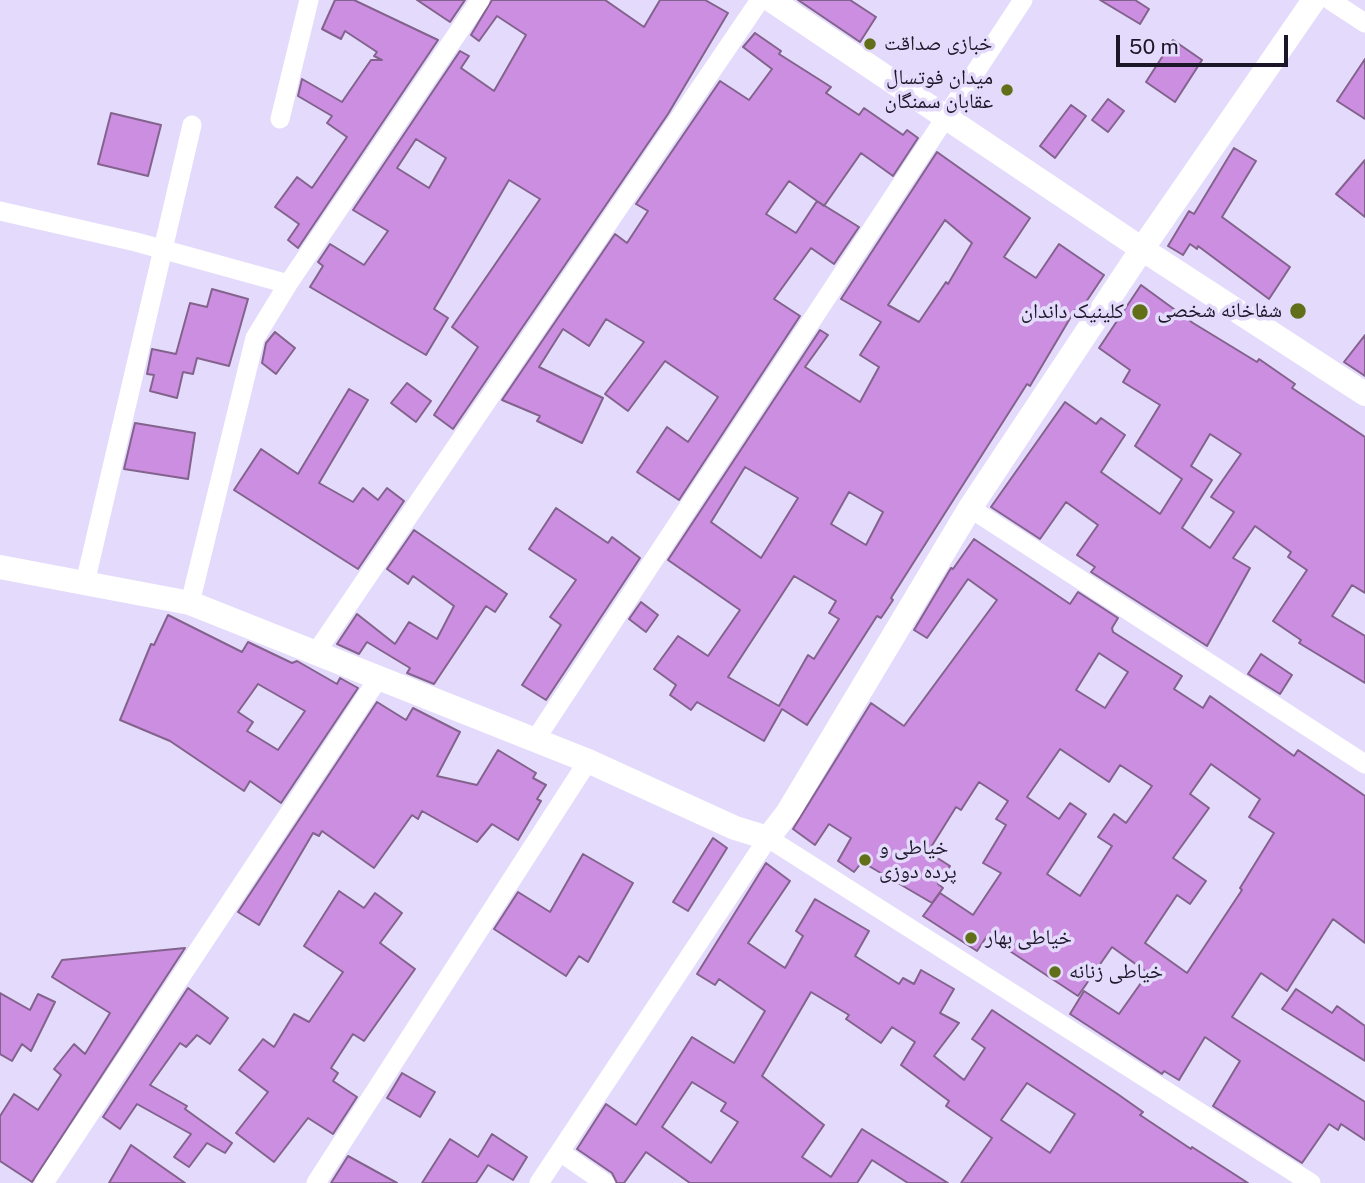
<!DOCTYPE html>
<html>
<head>
<meta charset="utf-8">
<style>
	body { margin:0 }
	#map { position:relative; width:1365px; height:1183px; overflow:hidden; background:#e4dbfc; font-family:"Public Sans",sans-serif }
	canvas { display:block }
	.scale { position:absolute; left:1116px; top:35px; width:172px; height:32px; box-sizing:border-box; border:4px solid #1c1629; border-top:0; padding-left:9px; font-size:21px; line-height:24px; white-space:nowrap; color:#1c1629; -webkit-text-stroke:5px #e4dbfc; paint-order:stroke }
</style>
</head>
<body>
<div id="map">
<canvas width="1365" height="1183"></canvas>
<div class="scale">50 m</div>
</div>
<script>
const ctx = document.querySelector('canvas').getContext('2d');
ctx.lineJoin = 'round';
function fill(path, color) { ctx.fillStyle = color; ctx.fill(path, 'evenodd'); }
const poly = rows => new Path2D(rows.map(r => 'M' + r).join(''));
function stroke(path, color, width, dash) { ctx.strokeStyle = color; ctx.lineWidth = width; ctx.lineCap = dash ? 'butt' : 'round'; ctx.setLineDash(dash || []); ctx.stroke(path); }
function label(font, color, halo, rows, align = 'center') {
  ctx.font = font + ' "Public Sans","Noto Naskh Arabic",sans-serif'; ctx.lineWidth = 7; ctx.setLineDash([]); ctx.textBaseline = 'middle'; ctx.strokeStyle = halo; ctx.fillStyle = color; for (const [text, x, y, turn = 0] of rows) {
    ctx.save(); ctx.translate(x, y); ctx.rotate((+turn || 0) * Math.PI / 180); ctx.textAlign = isNaN(turn) ? turn : align; if (halo) ctx.strokeText(text, 0, 0); ctx.fillText(text, 0, 0); ctx.restore();
  }
}
const building = poly([
	[335,0,354,0,438,40,298,248,288,240,299,224,275,207,297,177,312,188,347,137,327,123,332,116,298,96,302,79,342,102,371,60,382,60,374,56,377,52,345,31,341,39,322,29,335,0],
	[417,0,465,0,450,22,417,0],
	[492,0,605,0,644,27,660,0,705,0,728,13,668,114,453,429,434,415,478,347,452,327,540,199,509,180,434,309,448,318,426,355,310,287,323,266,318,262,330,244,364,265,388,231,353,210,460,51,469,56,461,68,494,91,526,35,497,16,479,41,471,35,492,0],
	[416,139,446,158,429,188,397,168,416,139],
	[798,0,850,0,876,17,860,42,798,0],
	[1100,0,1135,0,1149,9,1140,24,1100,0],
	[755,33,781,51,779,54,831,87,826,93,859,115,864,108,903,135,907,130,918,138,893,176,861,153,824,206,789,181,766,214,796,233,817,201,859,227,834,264,811,248,774,299,800,316,679,500,637,472,667,427,688,442,718,397,665,361,628,411,605,394,644,342,606,319,589,346,563,329,539,367,603,398,582,443,537,421,540,416,502,400,615,234,627,243,648,211,636,204,720,81,749,100,772,69,743,47,755,33],
	[1173,40,1202,60,1175,102,1146,82,1173,40],
	[1365,59,1365,119,1337,101,1365,59],
	[1108,99,1124,111,1108,132,1092,120,1108,99],
	[1071,105,1086,116,1055,158,1040,146,1071,105],
	[111,113,161,125,148,176,98,164,111,113],
	[1234,148,1256,161,1222,217,1290,267,1269,299,1198,246,1197,249,1190,244,1183,255,1168,246,1189,211,1194,214,1234,148],
	[937,152,1030,218,1004,257,1036,278,1059,244,1104,275,1078,314,1075,310,1030,386,1027,384,891,598,893,600,881,618,877,616,807,725,782,709,764,741,697,702,691,710,670,695,676,685,654,669,678,636,708,656,740,610,668,560,820,330,828,335,805,367,860,402,879,367,860,355,881,322,841,299,937,152],
	[945,220,972,243,948,284,946,282,919,322,888,305,945,220],
	[745,467,798,498,761,558,711,522,745,467],
	[849,492,883,512,866,545,831,524,849,492],
	[794,576,836,601,829,613,839,619,814,659,808,655,779,706,728,677,794,576],
	[1365,160,1365,217,1336,194,1365,160],
	[1141,285,1193,323,1257,362,1259,359,1295,384,1292,388,1365,437,1365,593,1352,585,1332,616,1365,636,1365,683,1299,643,1301,640,1273,621,1307,570,1288,557,1291,552,1255,526,1233,558,1250,568,1207,646,1091,572,1095,567,1077,555,1098,525,1066,502,1040,539,991,507,1065,402,1096,424,1101,418,1125,435,1101,472,1160,514,1182,479,1135,446,1160,405,1123,382,1130,370,1099,348,1141,285],
	[1210,434,1241,454,1211,497,1234,512,1210,548,1182,528,1212,480,1191,466,1210,434],
	[212,289,248,299,229,366,197,358,193,374,183,372,177,398,150,391,154,375,147,374,152,349,176,354,190,303,207,307,212,289],
	[275,332,295,348,276,374,262,363,266,343,275,332],
	[1365,335,1365,376,1344,362,1365,335],
	[407,383,431,401,416,422,391,403,407,383],
	[349,389,368,400,319,483,353,502,363,488,378,500,387,488,404,501,358,569,234,490,261,449,298,474,349,389],
	[135,423,195,433,188,479,124,469,135,423],
	[556,508,608,543,612,537,640,558,546,700,522,685,561,625,550,617,576,580,529,549,556,508],
	[414,530,507,594,495,612,486,606,434,684,407,673,410,668,367,642,359,654,337,644,357,614,395,644,409,622,437,639,454,606,413,576,408,584,387,569,414,530],
	[974,539,1070,604,1078,592,1118,618,1112,628,1113,632,1182,676,1174,689,1203,708,1210,696,1294,756,1298,750,1365,796,1365,943,1333,919,1287,991,1261,973,1232,1017,1365,1102,1365,1140,1341,1124,1338,1130,1329,1124,1302,1163,1213,1106,1240,1061,1205,1037,1179,1080,1164,1071,1162,1074,1070,1014,1084,991,1119,1014,1148,973,1112,947,1078,996,987,936,977,951,923,916,940,893,973,915,1001,873,983,863,1006,825,996,819,1008,801,979,782,961,810,956,807,928,852,950,866,938,884,943,888,932,903,862,862,854,872,838,861,851,838,829,824,815,845,793,829,871,703,904,726,997,600,968,579,927,638,914,630,951,568,953,569,974,539],
	[1099,653,1128,672,1105,708,1076,690,1099,653],
	[1060,749,1109,782,1120,765,1152,786,1126,823,1114,814,1098,837,1112,846,1080,896,1047,874,1086,814,1070,803,1059,819,1027,797,1060,749],
	[1211,764,1260,799,1249,817,1274,833,1240,888,1242,890,1187,973,1145,943,1177,895,1190,904,1206,881,1173,858,1209,808,1190,794,1211,764],
	[641,602,658,615,646,632,629,619,641,602],
	[168,615,242,652,248,642,292,663,297,661,337,684,340,678,358,688,281,803,250,781,244,791,170,741,120,720,151,644,154,645,168,615],
	[258,684,305,711,278,750,247,731,253,722,238,712,258,684],
	[1261,654,1292,675,1280,694,1248,674,1261,654],
	[377,702,406,720,413,708,460,732,437,776,477,785,498,750,536,773,533,778,546,785,537,799,541,801,518,840,492,824,477,842,422,811,418,819,412,815,374,868,322,831,319,836,313,833,259,925,238,912,377,702],
	[713,838,727,848,688,911,673,902,713,838],
	[583,854,633,883,588,962,579,956,566,976,494,929,518,892,550,912,583,854],
	[766,863,790,881,748,943,785,968,803,936,796,931,815,899,869,931,855,956,899,984,903,978,914,984,921,970,954,989,940,1013,959,1023,934,1056,964,1080,985,1048,972,1039,992,1010,1119,1095,1143,1112,1140,1115,1191,1149,1192,1147,1248,1183,961,1183,992,1138,946,1106,949,1101,901,1065,915,1042,892,1027,881,1043,846,1019,849,1015,811,992,762,1076,824,1125,802,1157,831,1177,862,1129,948,1183,908,1183,872,1160,857,1183,690,1183,646,1152,624,1183,617,1183,612,1173,577,1149,606,1104,636,1125,692,1037,734,1063,765,1011,719,979,715,985,697,974,766,863],
	[692,1082,726,1103,721,1111,738,1122,711,1163,662,1127,692,1082],
	[1027,1083,1075,1114,1050,1153,1001,1120,1027,1083],
	[339,891,364,908,375,893,402,913,380,943,415,969,364,1041,353,1034,331,1068,338,1073,333,1081,357,1097,333,1134,308,1118,274,1162,236,1133,268,1092,239,1070,263,1039,274,1047,294,1014,309,1022,343,972,304,946,339,891],
	[185,948,32,1182,0,1161,0,1116,14,1094,38,1110,61,1075,54,1069,74,1044,85,1054,110,1013,52,977,62,960,185,948],
	[188,988,228,1018,210,1044,197,1035,186,1047,180,1043,150,1085,187,1106,185,1109,232,1143,225,1153,207,1143,189,1167,174,1157,191,1134,137,1104,120,1129,103,1117,188,988],
	[1296,989,1332,1013,1337,1006,1365,1026,1365,1061,1282,1009,1296,989],
	[0,993,30,1010,38,994,55,1002,31,1051,22,1044,12,1061,0,1054,0,993],
	[402,1073,435,1092,420,1117,387,1098,402,1073],
	[492,1134,527,1157,513,1180,488,1165,476,1183,422,1183,450,1139,478,1157,492,1134],
	[131,1145,185,1183,109,1183,131,1145],
	[348,1156,397,1183,331,1183,348,1156]
]);
const minor = poly([
	[1330,0,1365,23],
	[280,119,309,0],
	[0,211,136,242,288,284],
	[970,508,1365,764],
	[85,583,192,125],
	[190,603,255,338,288,284,480,0],
	[317,651,760,0],
	[535,740,1023,0],
	[560,1152,605,1183],
	[44,1183,380,676],
	[316,1183,588,761],
	[539,1183,768,838,1311,1183]
]);
const tertiary = poly([
	[771,0,1142,249,1365,394],
	[0,567,190,603,588,761,735,828,768,838,788,812,970,508,1142,249,1314,0]
]);
const markers = [
	[870,44,7,"#626f19"],
	[1007,90,7,"#626f19"],
	[1298,311,9,"#626f19"],
	[1140,312,9,"#626f19"],
	[865,860,7,"#626f19"],
	[971,938,7,"#626f19"],
	[1055,972,7,"#626f19"]
];
const poiNames = [
	["خبازی صداقت",884,44],
	["میدان فوتسال",993,78,"right"],
	["عقابان سمنگان",993,102,"right"],
	["شفاخانه شخصی",1282,311,"right"],
	["کلینیک داندان",1124,312,"right"],
	["خیاطی و",879,848],
	["پرده دوزی",879,872],
	["خیاطی بهار",985,938],
	["خیاطی زنانه",1069,972]
];
fill(building, '#cc8ee0');
stroke(building, '#83638d', 2);
stroke(minor, '#fff', 19);
stroke(tertiary, '#fff', 24);
for (const [x, y, r, color] of markers) { const dot = new Path2D(); dot.arc(x, y, r, 0, 2 * Math.PI); ctx.fillStyle = color; ctx.fill(dot); stroke(dot, '#e4dbfc', 2.5); }
label('21px', '#1c1629', '#e4dbfc', poiNames, 'left');
</script>
</body>
</html>
